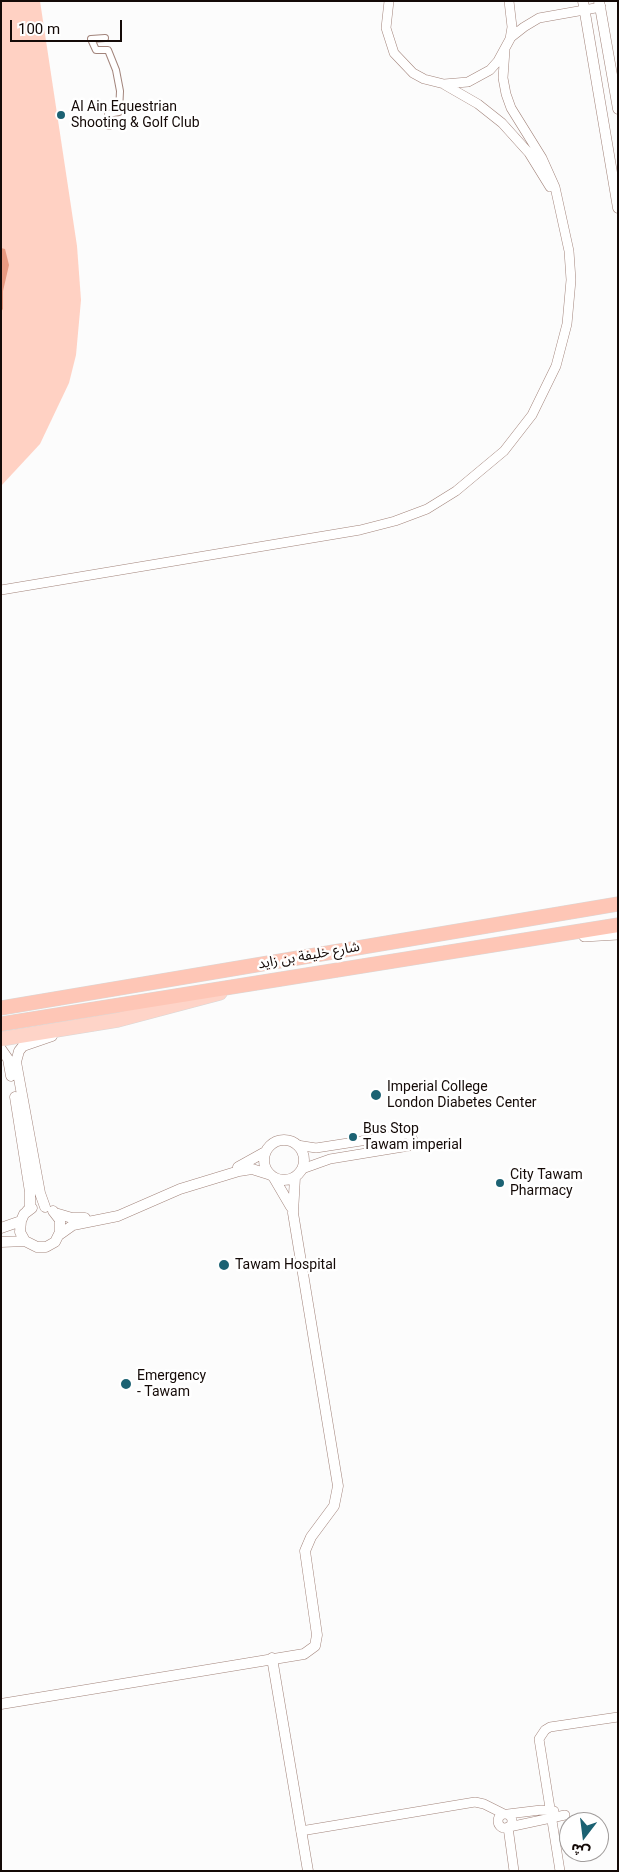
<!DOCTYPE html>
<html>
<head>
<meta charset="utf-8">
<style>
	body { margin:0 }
	#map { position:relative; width:619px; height:1872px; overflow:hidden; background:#fcfcfc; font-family:Roboto,"Noto Sans Arabic",sans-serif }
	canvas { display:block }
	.frame { position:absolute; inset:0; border:2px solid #140a07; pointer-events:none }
	.north { position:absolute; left:559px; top:1812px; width:50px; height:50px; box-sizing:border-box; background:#fff; border:1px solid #a19d9c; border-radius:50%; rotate:195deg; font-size:14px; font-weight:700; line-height:20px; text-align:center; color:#140a07 }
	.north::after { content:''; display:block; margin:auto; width:18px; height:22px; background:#1c6273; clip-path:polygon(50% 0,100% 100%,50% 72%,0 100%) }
	.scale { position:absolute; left:10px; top:20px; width:112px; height:22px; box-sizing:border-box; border:2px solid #140a07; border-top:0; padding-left:6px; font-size:15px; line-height:18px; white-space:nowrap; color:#140a07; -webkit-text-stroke:4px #fff; paint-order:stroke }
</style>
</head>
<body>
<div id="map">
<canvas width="619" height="1872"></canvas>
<div class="frame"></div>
<div class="north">ش</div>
<div class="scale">100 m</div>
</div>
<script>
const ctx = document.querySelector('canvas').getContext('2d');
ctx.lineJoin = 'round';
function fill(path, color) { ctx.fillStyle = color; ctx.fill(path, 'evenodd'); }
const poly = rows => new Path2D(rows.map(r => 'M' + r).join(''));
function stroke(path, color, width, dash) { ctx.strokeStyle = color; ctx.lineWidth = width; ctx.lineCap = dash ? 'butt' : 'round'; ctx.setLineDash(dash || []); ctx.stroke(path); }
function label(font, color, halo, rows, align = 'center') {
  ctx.font = font + ' Roboto,"Noto Sans Arabic",sans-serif'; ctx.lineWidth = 5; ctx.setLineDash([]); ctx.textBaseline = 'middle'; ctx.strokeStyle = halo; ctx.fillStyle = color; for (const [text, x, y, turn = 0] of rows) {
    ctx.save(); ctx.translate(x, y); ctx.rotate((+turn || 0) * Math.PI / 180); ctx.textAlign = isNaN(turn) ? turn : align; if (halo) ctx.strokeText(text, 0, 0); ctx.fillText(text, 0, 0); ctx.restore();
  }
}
const green = poly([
	[1,1,40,1,77,246,81,300,76,355,69,383,40,444,1,486]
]);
const water = poly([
	[1,248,5,249,9,265,3,291,3,309,1,312]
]);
const pedestrian = poly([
	[105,38,91,39,96,50,108,50,116,70,120,91,119,112,108,114,109,126]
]);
const minor = poly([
	[389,1,386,28,394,53,413,73,424,79,444,84,468,82,490,70,498,61,510,39,512,27,509,1],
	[510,38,524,27,539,18,601,7],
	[445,85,478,104,502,123,529,153,550,187],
	[1,590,360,530,395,521,427,509,456,491,504,451,532,415,556,366,567,324,571,280,569,251,555,187,542,158,511,108,506,94,503,78,505,50],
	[584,937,618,935],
	[297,1145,316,1148,406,1134,411,1135,413,1140,409,1146,330,1159,302,1169],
	[508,1814,541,1810,554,1811],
	'498 1821a7 7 0 1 1 14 0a7 7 0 1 1-14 0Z',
	[508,1827,514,1871],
	[509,1827,565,1815],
	[301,1831,475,1802,484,1804,504,1814],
	[560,1871,539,1739,545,1730,550,1727,618,1717]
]);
const tertiary = poly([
	[583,1,618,208],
	[599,1,618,109],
	[1,1049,8,1059,11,1076],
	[15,1097,30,1192,30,1208,27,1211],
	'264 1160a20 20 0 1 1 40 0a20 20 0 1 1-40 0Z',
	[238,1167,265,1152],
	[274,1178,291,1207],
	[45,1207,40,1193,16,1062,19,1051,23,1046,52,1036],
	[55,1213,72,1218,85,1218],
	[21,1221,20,1232,25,1241,37,1247,46,1247,55,1242,60,1232,60,1220,53,1211],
	[1,1228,21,1221,24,1214,32,1208],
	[59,1235,73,1225,118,1216,180,1189,239,1171,252,1169,271,1175],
	[1,1242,25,1241],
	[272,1658,308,1871],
	[1,1704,304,1654,315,1646,317,1635,305,1551,311,1537,334,1506,338,1486,293,1213,295,1177]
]);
const primary = poly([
	[1,1039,118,1020,220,993]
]);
const trunk = poly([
	[1,1008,618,904],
	[1,1024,618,925]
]);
const markers = [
	[61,115,5,"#1c6273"],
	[376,1095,6,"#1c6273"],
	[353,1137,5,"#1c6273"],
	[500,1183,5,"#1c6273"],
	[224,1265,6,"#1c6273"],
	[126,1384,6,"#1c6273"]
];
const poiNames = [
	["Al Ain Equestrian",71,107],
	["Shooting & Golf Club",71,123],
	["Imperial College",387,1087],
	["London Diabetes Center",387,1103],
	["Bus Stop",363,1129],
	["Tawam imperial",363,1145],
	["City Tawam",510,1175],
	["Pharmacy",510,1191],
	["Tawam Hospital",235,1265],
	["Emergency",137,1376],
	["- Tawam",137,1392]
];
const streetNames = [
	["شارع خليفة بن زايد",309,956,-10]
];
fill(green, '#ffd1c3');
fill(water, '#e89a82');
stroke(pedestrian, '#a2847b', 8);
stroke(minor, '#a2847b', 10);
stroke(tertiary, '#a2847b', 11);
stroke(primary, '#d9d8d7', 15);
stroke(trunk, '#d9d8d7', 15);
stroke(pedestrian, '#fff', 6);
stroke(minor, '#fff', 9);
stroke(tertiary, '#fff', 10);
stroke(primary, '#fed4c8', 14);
stroke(trunk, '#fec6b6', 14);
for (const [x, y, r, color] of markers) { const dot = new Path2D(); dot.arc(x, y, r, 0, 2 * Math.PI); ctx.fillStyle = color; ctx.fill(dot); stroke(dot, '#fff', 2); }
label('14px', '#140a07', '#fff', poiNames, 'left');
label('14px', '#140a07', '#fff', streetNames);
</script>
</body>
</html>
